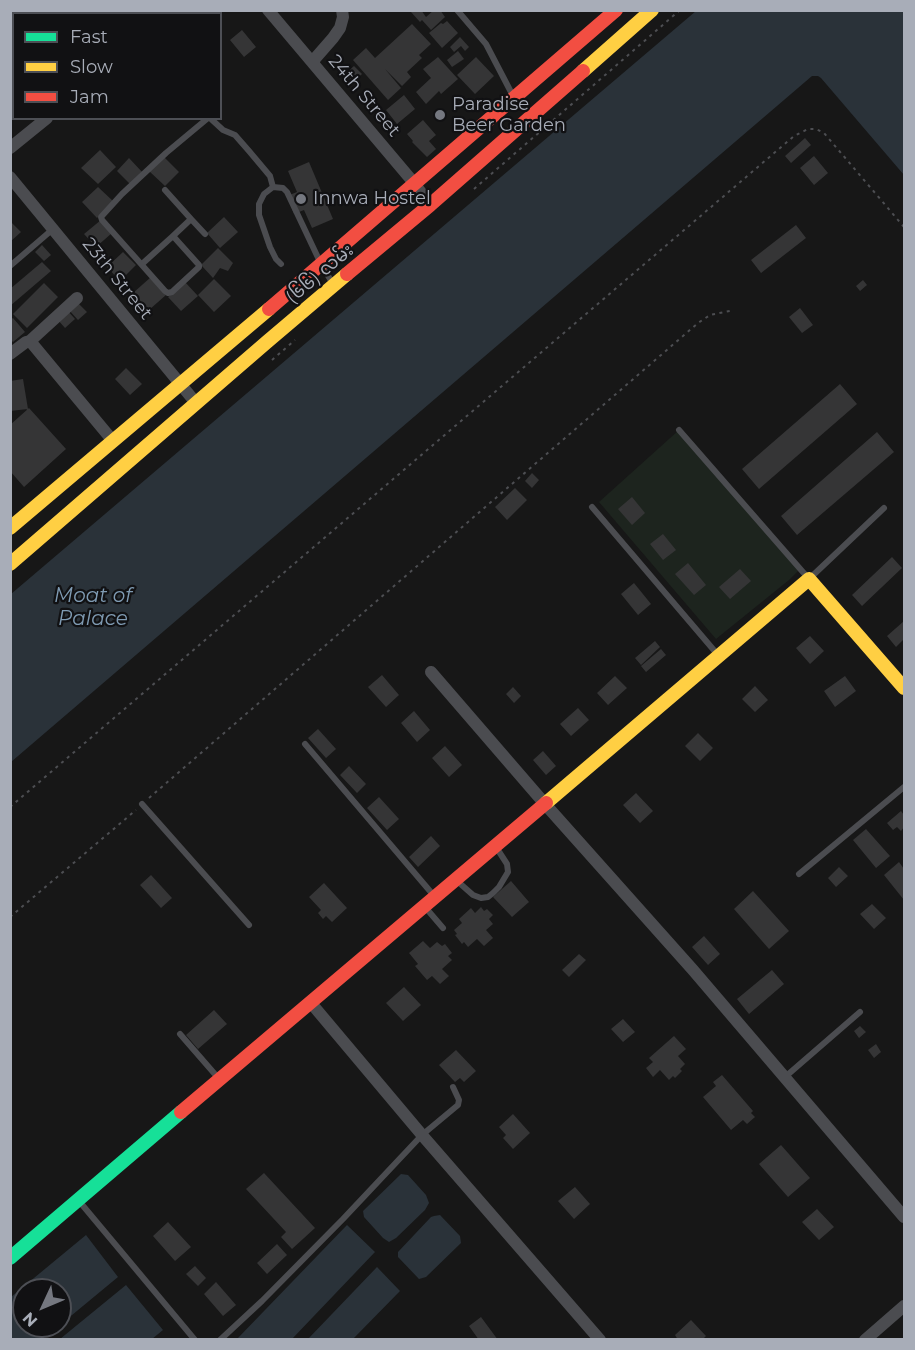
<!DOCTYPE html>
<html>
<head>
<meta charset="utf-8">
<style>
	body { margin:0 }
	#map { position:relative; width:915px; height:1350px; overflow:hidden; background:#171717; font-family:Montserrat,sans-serif }
	canvas { display:block }
	.frame { position:absolute; inset:0; border:12px solid #a8adb8; pointer-events:none }
	.legend { position:absolute; left:12px; top:12px; width:210px; height:108px; box-sizing:border-box; background:#111113; border:2px solid #4d4f55; margin:0; padding:8px 10px; list-style:none; font-size:18px; color:#a8adb8 }
	.legend li { display:flex; align-items:center; gap:12px; height:30px }
	.legend b { width:30px; border:2px solid #4d4f55 }
	.north { position:absolute; left:12px; top:1278px; width:60px; height:60px; box-sizing:border-box; background:#111113; border:2px solid #4d4f55; border-radius:50%; rotate:226deg; font-size:16px; font-weight:700; line-height:24px; text-align:center; color:#a8adb8 }
	.north::after { content:''; display:block; margin:auto; width:21px; height:27px; background:#757880; clip-path:polygon(50% 0,100% 100%,50% 72%,0 100%) }
</style>
</head>
<body>
<div id="map">
<canvas width="915" height="1350"></canvas>
<div class="frame"></div>
<ul class="legend">
<li><b style="height:8px;background:#16e098"></b>Fast</li>
<li><b style="height:8px;background:#ffcf43"></b>Slow</li>
<li><b style="height:8px;background:#f24e42"></b>Jam</li>
</ul>
<div class="north">N</div>
</div>
<script>
const ctx = document.querySelector('canvas').getContext('2d');
ctx.lineJoin = 'round';
function fill(path, color) { ctx.fillStyle = color; ctx.fill(path, 'evenodd'); }
const poly = rows => new Path2D(rows.map(r => 'M' + r).join(''));
function stroke(path, color, width, dash) { ctx.strokeStyle = color; ctx.lineWidth = width; ctx.lineCap = dash ? 'butt' : 'round'; ctx.setLineDash(dash || []); ctx.stroke(path); }
function label(font, color, halo, rows, align = 'center') {
  ctx.font = font + ' Montserrat,"Noto Sans Myanmar",sans-serif'; ctx.lineWidth = 4.5; ctx.setLineDash([]); ctx.textBaseline = 'middle'; ctx.strokeStyle = halo; ctx.fillStyle = color; for (const [text, x, y, turn = 0] of rows) {
    ctx.save(); ctx.translate(x, y); ctx.rotate((+turn || 0) * Math.PI / 180); ctx.textAlign = isNaN(turn) ? turn : align; if (halo) ctx.strokeText(text, 0, 0); ctx.fillText(text, 0, 0); ctx.restore();
  }
}
const green = poly([
	[679,430,800,569,789,580,716,639,599,502]
]);
const water = poly([
	[696,11,904,11,904,175,821,78,818,76,812,76,11,762,11,594],
	[401,1174,408,1175,426,1195,429,1203,425,1210,396,1238,389,1242,383,1238,364,1217,363,1211],
	[440,1215,460,1236,461,1243,426,1277,419,1279,398,1257,398,1252,431,1217,434,1216],
	[347,1225,375,1252,292,1339,237,1339],
	[86,1235,118,1277,60,1325,60,1290,24,1290,24,1326,59,1326,42,1339,11,1339,11,1297],
	[377,1267,400,1291,353,1339,308,1339],
	[126,1285,163,1330,152,1339,60,1339]
]);
const building = poly([
	[412,10,421,10,426,17,434,10,440,10,445,17,431,30,422,20,420,22,411,12],
	[447,21,458,33,442,48,429,33,441,23,443,24],
	[412,24,431,44,419,55,422,58,407,72,411,77,402,86,385,69,401,88,388,100,353,60,366,48,375,58],
	[242,30,256,47,244,57,230,40],
	[460,37,469,47,465,51,461,46,454,52,450,47],
	[458,51,464,59,452,67,447,60],
	[438,57,458,79,441,94,439,91,426,104,416,92,431,78,423,69],
	[476,57,494,76,475,94,457,75],
	[354,66,362,74,353,82,346,73],
	[404,95,415,109,397,124,386,110],
	[423,120,436,135,429,141,436,149,427,157,412,142,413,141,407,134],
	[805,138,811,145,791,163,785,156],
	[100,150,116,167,98,184,81,168],
	[163,156,179,172,165,186,149,171],
	[814,156,828,173,814,185,800,168],
	[129,158,143,173,131,185,117,171],
	[309,162,333,219,312,228,304,210,294,214,287,196,297,192,288,171],
	[98,187,114,202,97,218,82,202],
	[224,217,238,232,220,248,207,233],
	[101,220,112,233,96,247,84,234],
	[10,221,21,232,10,242],
	[796,225,806,238,761,273,751,260],
	[42,245,51,255,44,261,35,252],
	[218,248,233,263,228,271,220,268,213,278,201,265],
	[123,252,136,265,120,281,107,267],
	[42,262,51,271,10,306,10,289],
	[151,277,166,295,149,310,133,293],
	[214,279,231,296,214,312,198,295],
	[863,280,867,285,860,291,856,286],
	[185,282,198,296,181,311,168,297],
	[44,283,58,297,27,328,13,314],
	[77,302,87,312,78,320,68,309],
	[800,308,813,325,802,333,789,317],
	[67,310,75,319,65,328,57,319],
	[13,318,25,332,13,342,10,339,10,320],
	[126,368,142,384,130,395,115,379],
	[23,379,28,409,10,411,10,381],
	[840,384,857,404,759,489,742,469],
	[29,408,66,449,24,487,10,471,10,425],
	[877,432,894,452,797,535,781,516],
	[532,473,539,480,532,488,525,481],
	[515,488,527,500,507,520,495,507],
	[632,497,645,513,632,525,618,509],
	[663,534,676,550,663,560,650,544],
	[892,557,902,568,862,606,852,595],
	[688,563,706,585,694,595,675,574],
	[740,569,751,581,730,599,719,587],
	[634,583,651,604,638,615,621,594],
	[904,621,904,639,896,647,887,636],
	[810,636,824,651,810,664,796,648],
	[655,641,660,647,641,665,635,658],
	[661,649,666,655,646,672,641,666],
	[382,675,399,695,386,707,368,687],
	[615,676,627,688,608,705,597,693],
	[845,676,856,691,835,707,824,691],
	[755,686,768,700,755,712,742,699],
	[513,687,521,696,514,703,506,694],
	[578,708,589,720,571,736,560,724],
	[414,711,430,730,417,742,401,723],
	[318,729,336,749,326,758,308,738],
	[698,733,713,748,700,761,685,746],
	[445,746,462,765,449,777,432,758],
	[543,751,556,766,546,775,533,760],
	[349,766,366,784,357,793,340,775],
	[636,793,653,811,640,823,623,805],
	[379,797,399,819,387,830,367,808],
	[901,811,904,815,904,827,901,831,897,827,893,830,887,823],
	[866,829,890,856,876,868,853,840],
	[431,836,440,846,418,867,409,857],
	[899,862,904,869,904,900,884,875],
	[839,867,848,876,836,887,828,878],
	[151,875,172,898,161,908,140,885],
	[511,881,529,902,512,917,493,897],
	[324,883,347,908,332,922,326,916,323,919,318,913,321,910,309,897],
	[753,891,789,931,769,949,734,909],
	[872,904,886,918,874,929,860,914],
	[481,907,484,911,487,909,493,915,489,919,493,924,486,930,493,938,484,946,477,939,468,947,464,942,462,944,455,935,457,934,454,930,462,923,459,919,471,908,475,913],
	[704,936,720,954,708,965,692,947],
	[423,941,430,948,437,942,442,946,445,944,452,953,448,956,452,960,442,969,449,976,440,984,432,976,427,980,415,966,418,964,409,953],
	[579,954,586,960,569,977,562,970],
	[772,970,784,984,749,1014,737,999],
	[404,987,421,1005,403,1021,386,1003],
	[214,1010,227,1024,198,1049,186,1035],
	[623,1019,635,1032,623,1042,611,1029],
	[860,1026,866,1032,859,1038,854,1031],
	[674,1036,686,1049,678,1056,685,1064,680,1069,682,1071,675,1078,673,1076,669,1080,660,1070,653,1077,646,1068,653,1062,649,1058],
	[876,1044,881,1052,874,1058,868,1050],
	[456,1050,476,1071,464,1082,460,1078,455,1082,439,1065],
	[722,1075,753,1111,751,1113,755,1117,747,1124,743,1120,731,1130,703,1097,716,1086,713,1082],
	[513,1114,530,1133,513,1149,503,1138,506,1135,499,1127],
	[781,1145,810,1178,788,1197,759,1164],
	[264,1173,315,1228,292,1249,281,1237,286,1232,246,1189],
	[575,1187,590,1204,574,1219,558,1201],
	[817,1209,834,1227,819,1240,802,1222],
	[168,1222,191,1247,175,1261,153,1236],
	[277,1244,287,1255,267,1274,257,1263],
	[195,1266,206,1278,198,1286,186,1274],
	[216,1282,236,1305,223,1316,204,1294],
	[481,1317,498,1340,479,1340,469,1326],
	[691,1320,706,1336,702,1340,678,1340,675,1335]
]);
const path = poly([
	[474,189,680,10],
	[272,360,295,340],
	[149,798,698,323,710,315,734,310],
	[10,807,794,136,808,129,816,129,824,133,904,227],
	[10,917,136,810]
]);
const lane = poly([
	[457,10,486,44,512,94],
	[10,11,14,15],
	[98,14,102,10],
	[10,50,14,48],
	[10,86,14,83],
	[210,118,223,130,235,135,249,151,270,176,273,187],
	[165,190,191,219,173,236],
	[191,219,205,234],
	[142,264,173,236,199,265,199,267,172,292,168,293,165,291,102,220,101,217,122,194,166,153,208,118],
	[281,264,276,259,270,247,259,215,259,204,264,194,273,187,283,188,287,192,321,264,333,284],
	[10,266,53,229],
	[679,430,809,579,884,508],
	[592,507,718,655],
	[305,744,435,897],
	[142,804,249,925],
	[799,874,904,787],
	[456,880,473,895,481,898,488,897,493,893,499,887,508,872,507,864,496,847],
	[425,907,443,928],
	[180,1034,220,1080],
	[785,1077,860,1012],
	[79,1201,195,1340],
	[220,1340,262,1301,343,1219,422,1135,458,1105,459,1100,453,1087]
]);
const street = poly([
	[268,10,414,183,430,205],
	[171,14,174,10],
	[312,62,333,38,340,28,343,17,342,10],
	[10,148,47,118],
	[10,177,196,403],
	[30,341,77,298],
	[10,354,26,342,30,341,113,441],
	[431,672,545,804,693,970,904,1217],
	[311,1003,422,1135,600,1340],
	[865,1340,904,1306]
]);
const fast = poly([
	[10,1258,181,1112]
]);
const slow = poly([
	[583,71,652,10],
	[10,528,269,309],
	[10,564,268,341,347,274],
	[546,803,809,579,904,688]
]);
const jam = poly([
	[347,274,430,205,583,71],
	[269,309,616,10],
	[181,1112,546,803]
]);
const markers = [
	[440,115,6,"#757880"],
	[301,199,6,"#757880"]
];
const streetNames = [
	["24th Street",364,96,50],
	["(၆၆) လမ်း",320,274,-40],
	["23th Street",117,279,51]
];
const poiNames = [
	["Paradise",452,105],
	["Beer Garden",452,126],
	["Innwa Hostel",313,199]
];
const waterNames = [
	["Moat of",93,596],
	["Palace",93,619]
];
fill(green, '#1d241e');
fill(water, '#2a3239');
fill(building, '#353536');
stroke(path, '#4d4e52', 2, [3, 4.5]);
stroke(lane, '#4b4c50', 6);
stroke(street, '#4b4c50', 12);
stroke(fast, '#16e098', 14);
stroke(slow, '#ffcf43', 14);
stroke(jam, '#f24e42', 14);
for (const [x, y, r, color] of markers) { const dot = new Path2D(); dot.arc(x, y, r, 0, 2 * Math.PI); ctx.fillStyle = color; ctx.fill(dot); stroke(dot, '#111113', 2); }
label('18px', '#a8adb8', '#111113', streetNames);
label('18px', '#a8adb8', '#111113', poiNames, 'left');
label('italic 20px', '#7f9bb3', '#111113', waterNames);
</script>
</body>
</html>
